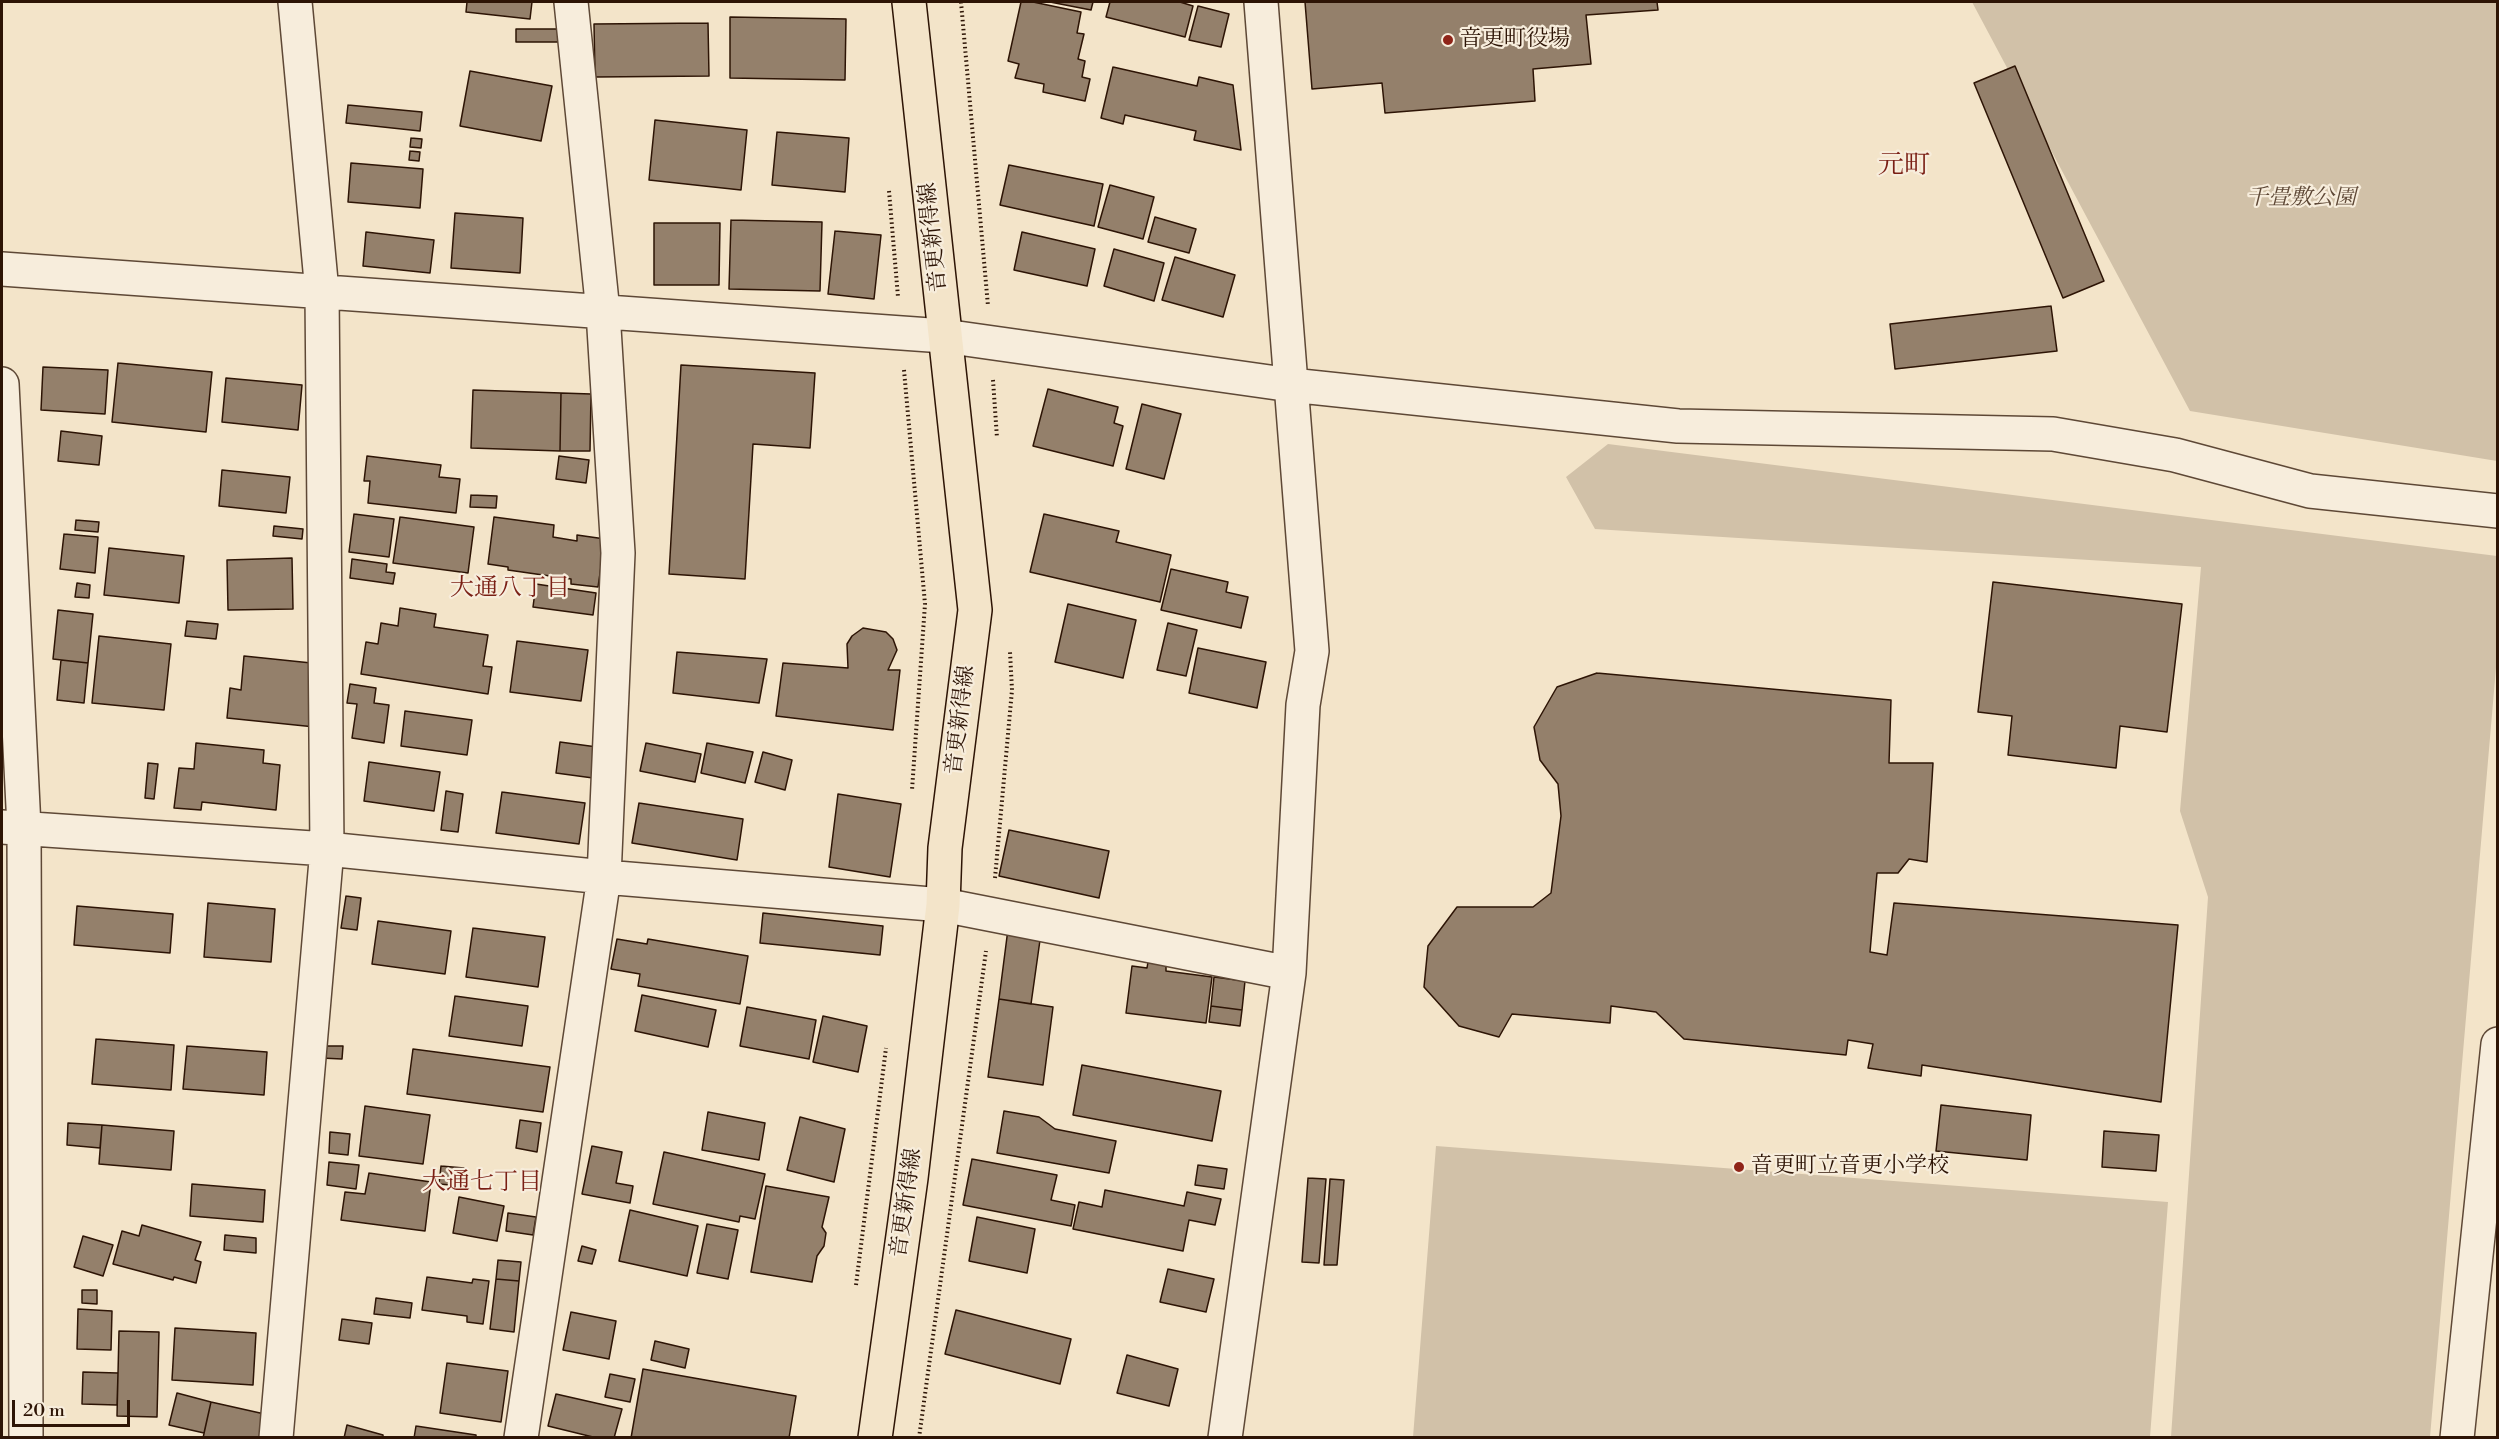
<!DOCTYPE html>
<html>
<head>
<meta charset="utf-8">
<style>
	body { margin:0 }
	#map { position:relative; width:2499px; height:1439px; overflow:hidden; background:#f3e4c9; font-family:"Libre Bodoni",serif }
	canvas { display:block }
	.frame { position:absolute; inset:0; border:3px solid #2d1405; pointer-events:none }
	.scale { position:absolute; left:12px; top:1400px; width:118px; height:27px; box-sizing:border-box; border:3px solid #2d1405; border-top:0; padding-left:8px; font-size:18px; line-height:21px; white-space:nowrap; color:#2d1405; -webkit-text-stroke:4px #f7eddc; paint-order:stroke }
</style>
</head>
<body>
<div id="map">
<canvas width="2499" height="1439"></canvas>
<div class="frame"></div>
<div class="scale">20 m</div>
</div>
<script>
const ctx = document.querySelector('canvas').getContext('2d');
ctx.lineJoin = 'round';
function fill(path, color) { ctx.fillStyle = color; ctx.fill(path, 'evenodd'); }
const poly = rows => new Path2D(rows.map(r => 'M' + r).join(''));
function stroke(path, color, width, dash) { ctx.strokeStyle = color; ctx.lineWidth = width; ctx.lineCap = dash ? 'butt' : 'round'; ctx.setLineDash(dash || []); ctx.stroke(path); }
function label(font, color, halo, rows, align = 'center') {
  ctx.font = font + ' "Libre Bodoni","Noto Serif JP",serif'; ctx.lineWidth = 4.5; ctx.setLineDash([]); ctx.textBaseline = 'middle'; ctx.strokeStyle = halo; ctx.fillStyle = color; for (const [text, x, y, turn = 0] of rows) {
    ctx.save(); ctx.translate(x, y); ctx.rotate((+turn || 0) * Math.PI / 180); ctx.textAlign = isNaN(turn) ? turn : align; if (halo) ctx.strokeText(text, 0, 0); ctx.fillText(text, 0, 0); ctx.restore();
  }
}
const green = poly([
	[1972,2,2497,2,2497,461,2190,411],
	[1608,444,2497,556,2497,656,2430,1437,2171,1437,2208,897,2180,811,2201,567,1595,529,1566,477],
	[1436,1146,2168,1202,2150,1437,1413,1437]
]);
const building = poly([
	[467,2,532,2,530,19,466,12,467,2],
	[1021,2,1033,2,1081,12,1077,33,1084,34,1078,59,1085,61,1082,77,1090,79,1085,101,1043,92,1044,84,1015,78,1019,64,1008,61,1021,2],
	[1050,2,1093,2,1091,10,1050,2],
	[1110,2,1180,2,1193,6,1185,37,1106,17,1110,2],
	[1305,2,1657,2,1658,10,1586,15,1591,64,1533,69,1535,101,1385,113,1382,83,1312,89,1305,2],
	[1198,6,1229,14,1221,47,1189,40,1198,6],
	[730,17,846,19,845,80,730,78,730,17],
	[708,23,709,76,595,77,594,24,708,23],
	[516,29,564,29,564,42,516,42,516,29],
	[2015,66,2104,281,2063,298,1974,83,2015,66],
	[1113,67,1197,86,1199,77,1233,85,1241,150,1194,140,1196,131,1125,115,1123,124,1101,118,1113,67],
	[470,71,552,86,541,141,460,126,470,71],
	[348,105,422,112,420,131,346,123,348,105],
	[655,120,747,130,741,190,649,180,655,120],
	[777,132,849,138,845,192,772,185,777,132],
	[411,138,422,139,421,148,410,147,411,138],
	[410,151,420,152,419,161,409,160,410,151],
	[351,163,423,169,420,208,348,202,351,163],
	[1009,165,1103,184,1094,226,1000,205,1009,165],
	[1110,185,1154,197,1143,239,1098,227,1110,185],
	[455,213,523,218,520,273,451,268,455,213],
	[1155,217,1196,229,1189,253,1148,242,1155,217],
	[731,220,822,222,820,291,729,289,731,220],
	[654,223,720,223,719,285,654,285,654,223],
	[835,231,881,235,874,299,828,294,835,231],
	[366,232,434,240,430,273,363,266,366,232],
	[1022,232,1095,249,1087,286,1014,270,1022,232],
	[1114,249,1164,263,1154,301,1104,286,1114,249],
	[1175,257,1235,275,1223,317,1162,300,1175,257],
	[2051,306,2057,351,1895,369,1890,324,2051,306],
	[118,363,212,372,206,432,112,422,118,363],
	[681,365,815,373,810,448,753,444,745,579,669,574,681,365],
	[43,367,108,370,105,414,41,410,43,367],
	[226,378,302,385,298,430,222,422,226,378],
	[1048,389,1118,407,1114,423,1123,426,1113,466,1033,446,1048,389],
	[473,390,561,393,560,451,471,448,473,390],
	[561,393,591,394,590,451,560,451,561,393],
	[1142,404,1181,414,1164,479,1126,469,1142,404],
	[61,431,102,436,99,465,58,461,61,431],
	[367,456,441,465,439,477,460,479,456,513,368,503,370,481,364,481,367,456],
	[559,456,589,460,586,483,556,479,559,456],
	[222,470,290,477,286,513,219,506,222,470],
	[471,495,497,496,496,508,470,507,471,495],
	[354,514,394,519,389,557,349,552,354,514],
	[1044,514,1119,531,1116,542,1171,555,1160,602,1030,572,1044,514],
	[400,517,474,527,468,573,393,563,400,517],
	[494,517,554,525,553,537,577,541,577,535,605,539,598,587,571,584,571,579,508,570,508,567,488,564,494,517],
	[76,520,99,522,98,532,75,530,76,520],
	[274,526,303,529,302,539,273,536,274,526],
	[64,534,98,537,95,573,60,569,64,534],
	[109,548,184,556,179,603,104,595,109,548],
	[292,558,293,609,228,610,227,560,292,558],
	[352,559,387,564,386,572,395,573,393,584,350,578,352,559],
	[1171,569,1228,582,1226,592,1248,597,1241,628,1161,610,1171,569],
	[1993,582,2182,604,2167,732,2120,726,2116,768,2008,755,2012,716,1978,712,1993,582],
	[77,583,90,585,89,598,75,597,77,583],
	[536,584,596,593,593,615,533,607,536,584],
	[1068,604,1136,620,1123,678,1055,662,1068,604],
	[400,608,436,614,434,627,488,635,483,666,492,667,488,694,361,674,366,642,378,644,381,623,398,626,400,608],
	[58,610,93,614,88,663,53,659,58,610],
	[187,621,218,624,216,639,185,636,187,621],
	[1168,623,1197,630,1186,676,1157,670,1168,623],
	[863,628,886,632,893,639,897,650,888,670,900,670,893,730,776,716,783,663,848,668,847,644,852,636,863,628],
	[99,636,171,644,164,710,92,703,99,636],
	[517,641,588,650,581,701,510,692,517,641],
	[1198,648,1266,662,1257,708,1189,693,1198,648],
	[677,652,767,659,759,703,673,693,677,652],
	[244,656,321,664,315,727,227,718,230,688,241,690,244,656],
	[61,660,88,663,84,703,57,700,61,660],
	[1597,673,1891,700,1889,763,1933,763,1927,862,1909,859,1898,873,1877,873,1870,952,1887,955,1894,903,2178,925,2161,1102,1922,1065,1921,1076,1868,1068,1873,1044,1848,1040,1846,1055,1684,1039,1656,1012,1611,1006,1610,1023,1512,1014,1499,1037,1459,1026,1424,987,1428,946,1457,907,1533,907,1551,893,1561,816,1558,784,1540,760,1534,727,1557,687,1597,673],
	[350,684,376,688,374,703,389,705,384,743,352,738,357,704,347,703,350,684],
	[405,711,472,720,467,755,401,746,405,711],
	[560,742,597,747,593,778,556,773,560,742],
	[196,743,264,750,263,763,280,765,276,810,202,802,201,810,174,808,179,768,194,769,196,743],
	[646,743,701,754,695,782,640,771,646,743],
	[707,743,753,752,745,783,701,773,707,743],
	[763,752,792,760,785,790,755,782,763,752],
	[369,762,440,772,434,811,364,801,369,762],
	[148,763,158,764,154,799,145,798,148,763],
	[446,791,463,794,458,832,441,830,446,791],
	[502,792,585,803,579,844,496,833,502,792],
	[838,794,901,804,890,877,829,867,838,794],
	[639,803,743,819,737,860,632,843,639,803],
	[1009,830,1109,851,1099,898,999,876,1009,830],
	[346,896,361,898,357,930,341,928,346,896],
	[208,903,275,909,271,962,204,957,208,903],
	[77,906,173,914,170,953,74,945,77,906],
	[763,913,883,926,880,955,760,943,763,913],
	[378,921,451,931,445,974,372,964,378,921],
	[473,928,545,937,538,987,466,977,473,928],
	[1008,929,1041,933,1031,1004,999,999,1008,929],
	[617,939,647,944,648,939,748,956,740,1004,638,986,640,974,611,969,617,939],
	[1148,962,1166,965,1166,971,1212,977,1206,1023,1126,1013,1132,966,1147,968,1148,962],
	[1214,977,1245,981,1242,1010,1211,1006,1214,977],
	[642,995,716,1010,708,1047,635,1031,642,995],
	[455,996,528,1006,522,1046,449,1036,455,996],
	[999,999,1053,1007,1043,1085,988,1077,999,999],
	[1211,1006,1242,1010,1240,1026,1209,1022,1211,1006],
	[747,1007,816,1020,809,1059,740,1046,747,1007],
	[823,1016,867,1026,858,1072,813,1062,823,1016],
	[96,1039,174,1045,171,1090,92,1084,96,1039],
	[187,1046,267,1052,264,1095,183,1089,187,1046],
	[321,1046,343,1046,342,1059,321,1058,321,1046],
	[413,1049,550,1067,543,1112,407,1094,413,1049],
	[1082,1065,1221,1091,1212,1141,1073,1115,1082,1065],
	[1941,1105,2031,1115,2027,1160,1936,1151,1941,1105],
	[365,1106,430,1115,423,1164,359,1156,365,1106],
	[1004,1111,1039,1117,1055,1129,1116,1141,1109,1173,997,1153,1004,1111],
	[708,1112,765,1123,759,1160,702,1150,708,1112],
	[800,1117,845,1129,834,1182,787,1170,800,1117],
	[520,1120,541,1123,537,1152,516,1148,520,1120],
	[68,1123,102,1125,100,1148,67,1145,68,1123],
	[102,1125,174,1131,171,1170,99,1164,102,1125],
	[2104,1131,2159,1135,2156,1171,2102,1167,2104,1131],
	[330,1132,350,1134,348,1155,329,1153,330,1132],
	[592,1146,622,1152,616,1183,633,1186,630,1203,582,1194,592,1146],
	[664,1152,765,1174,755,1219,740,1216,739,1222,653,1204,664,1152],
	[972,1159,1057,1175,1051,1200,1075,1205,1071,1226,963,1205,972,1159],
	[329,1162,359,1165,356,1189,327,1185,329,1162],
	[1198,1165,1227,1169,1224,1189,1195,1185,1198,1165],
	[441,1166,464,1168,462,1186,439,1184,441,1166],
	[369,1173,431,1182,425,1231,341,1220,345,1192,365,1194,369,1173],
	[1308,1178,1326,1179,1319,1263,1302,1262,1308,1178],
	[1330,1179,1344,1180,1337,1265,1324,1265,1330,1179],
	[192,1184,265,1190,263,1222,190,1216,192,1184],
	[766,1186,829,1197,822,1227,826,1233,824,1246,817,1256,812,1282,751,1272,766,1186],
	[1105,1190,1184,1206,1187,1192,1221,1199,1215,1225,1189,1220,1183,1251,1073,1229,1079,1202,1102,1207,1105,1190],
	[459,1197,504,1206,497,1241,453,1233,459,1197],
	[630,1210,698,1226,687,1276,619,1261,630,1210],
	[508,1213,536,1217,533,1235,506,1231,508,1213],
	[977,1217,1035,1229,1027,1273,969,1261,977,1217],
	[707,1224,738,1230,728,1279,697,1273,707,1224],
	[142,1225,201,1242,195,1260,201,1262,196,1283,174,1277,173,1280,113,1264,122,1231,139,1236,142,1225],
	[225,1235,256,1238,256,1253,224,1250,225,1235],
	[83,1236,113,1245,103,1276,74,1267,83,1236],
	[582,1246,596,1250,592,1264,578,1261,582,1246],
	[498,1260,521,1262,519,1281,496,1279,498,1260],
	[1168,1269,1214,1279,1206,1312,1160,1302,1168,1269],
	[427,1277,472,1283,473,1279,489,1281,483,1324,467,1322,467,1316,422,1310,427,1277],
	[496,1279,519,1281,514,1332,490,1329,496,1279],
	[82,1290,97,1290,97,1304,82,1303,82,1290],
	[376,1298,412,1303,410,1318,374,1314,376,1298],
	[78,1309,112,1311,111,1350,77,1349,78,1309],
	[956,1310,1071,1339,1060,1384,945,1354,956,1310],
	[571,1312,616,1321,609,1359,563,1350,571,1312],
	[342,1319,372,1323,369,1344,339,1340,342,1319],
	[175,1328,256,1333,253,1385,172,1380,175,1328],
	[119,1331,159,1332,157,1417,117,1416,119,1331],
	[655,1341,689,1349,685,1368,651,1360,655,1341],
	[1127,1355,1178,1369,1169,1406,1117,1393,1127,1355],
	[447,1363,508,1371,501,1422,440,1413,447,1363],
	[643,1369,796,1396,789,1438,631,1438,643,1369],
	[83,1372,118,1373,117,1405,82,1404,83,1372],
	[610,1374,635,1379,630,1402,605,1397,610,1374],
	[177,1393,211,1402,204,1433,169,1425,177,1393],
	[556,1394,622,1409,614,1438,597,1438,548,1426,556,1394],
	[211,1402,269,1415,263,1438,203,1438,211,1402],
	[347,1425,383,1435,383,1438,344,1438,347,1425],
	[416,1426,476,1435,476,1438,414,1438,416,1426]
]);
const path = poly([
	[961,2,988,306],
	[889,191,898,297],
	[904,370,925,604,912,790],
	[993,380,997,438],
	[995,878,1012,690,1010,652],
	[856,1285,886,1048],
	[919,1438,986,951]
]);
const minor = poly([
	[2,269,944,336,1291,385,1678,426,2053,434,2175,455,2310,491,2498,511],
	[2,384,24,827,26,1438],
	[2,827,327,849,604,877,943,905,1289,973],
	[276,1438,327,849,322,292,295,2],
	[521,1438,604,877,618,553,603,312,571,2],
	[1225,1438,1289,973,1303,705,1312,651,1261,2],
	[2457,1438,2498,1044]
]);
const major = poly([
	[875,1438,911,1178,943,905,945,848,975,610,909,2]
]);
const markers = [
	[1448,40,6,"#8f2418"],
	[1739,1167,6,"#8f2418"]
];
const poiNames = [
	["音更町役場",1460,40],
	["音更町立音更小学校",1751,1167]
];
const parkNames = [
	["千畳敷公園",2301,199]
];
const streetNames = [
	["音更新得線",934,237,-96],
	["音更新得線",961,720,-83],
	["音更新得線",907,1203,-82]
];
const neighbourhoodNames = [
	["大通八丁目",510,589],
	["大通七丁目",482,1183]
];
const quarterNames = [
	["元町",1904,167]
];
fill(green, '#d1c1a8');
fill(building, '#94806b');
stroke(building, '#2d1405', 1.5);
stroke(minor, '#5e4836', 36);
stroke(major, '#2d1405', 36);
stroke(path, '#2d1405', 4, [1.5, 3]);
stroke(minor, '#f7eddc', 33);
stroke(major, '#f3e4c9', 33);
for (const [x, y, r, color] of markers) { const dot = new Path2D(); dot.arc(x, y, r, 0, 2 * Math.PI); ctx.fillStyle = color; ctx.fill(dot); stroke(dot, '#f7eddc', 2); }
label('22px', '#2d1405', '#f7eddc', poiNames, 'left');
label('italic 22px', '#5e4836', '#f7eddc', parkNames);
label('22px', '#2d1405', '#f7eddc', streetNames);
label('24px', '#7a1f14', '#f7eddc', neighbourhoodNames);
label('26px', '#7a1f14', '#f7eddc', quarterNames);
</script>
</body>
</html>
